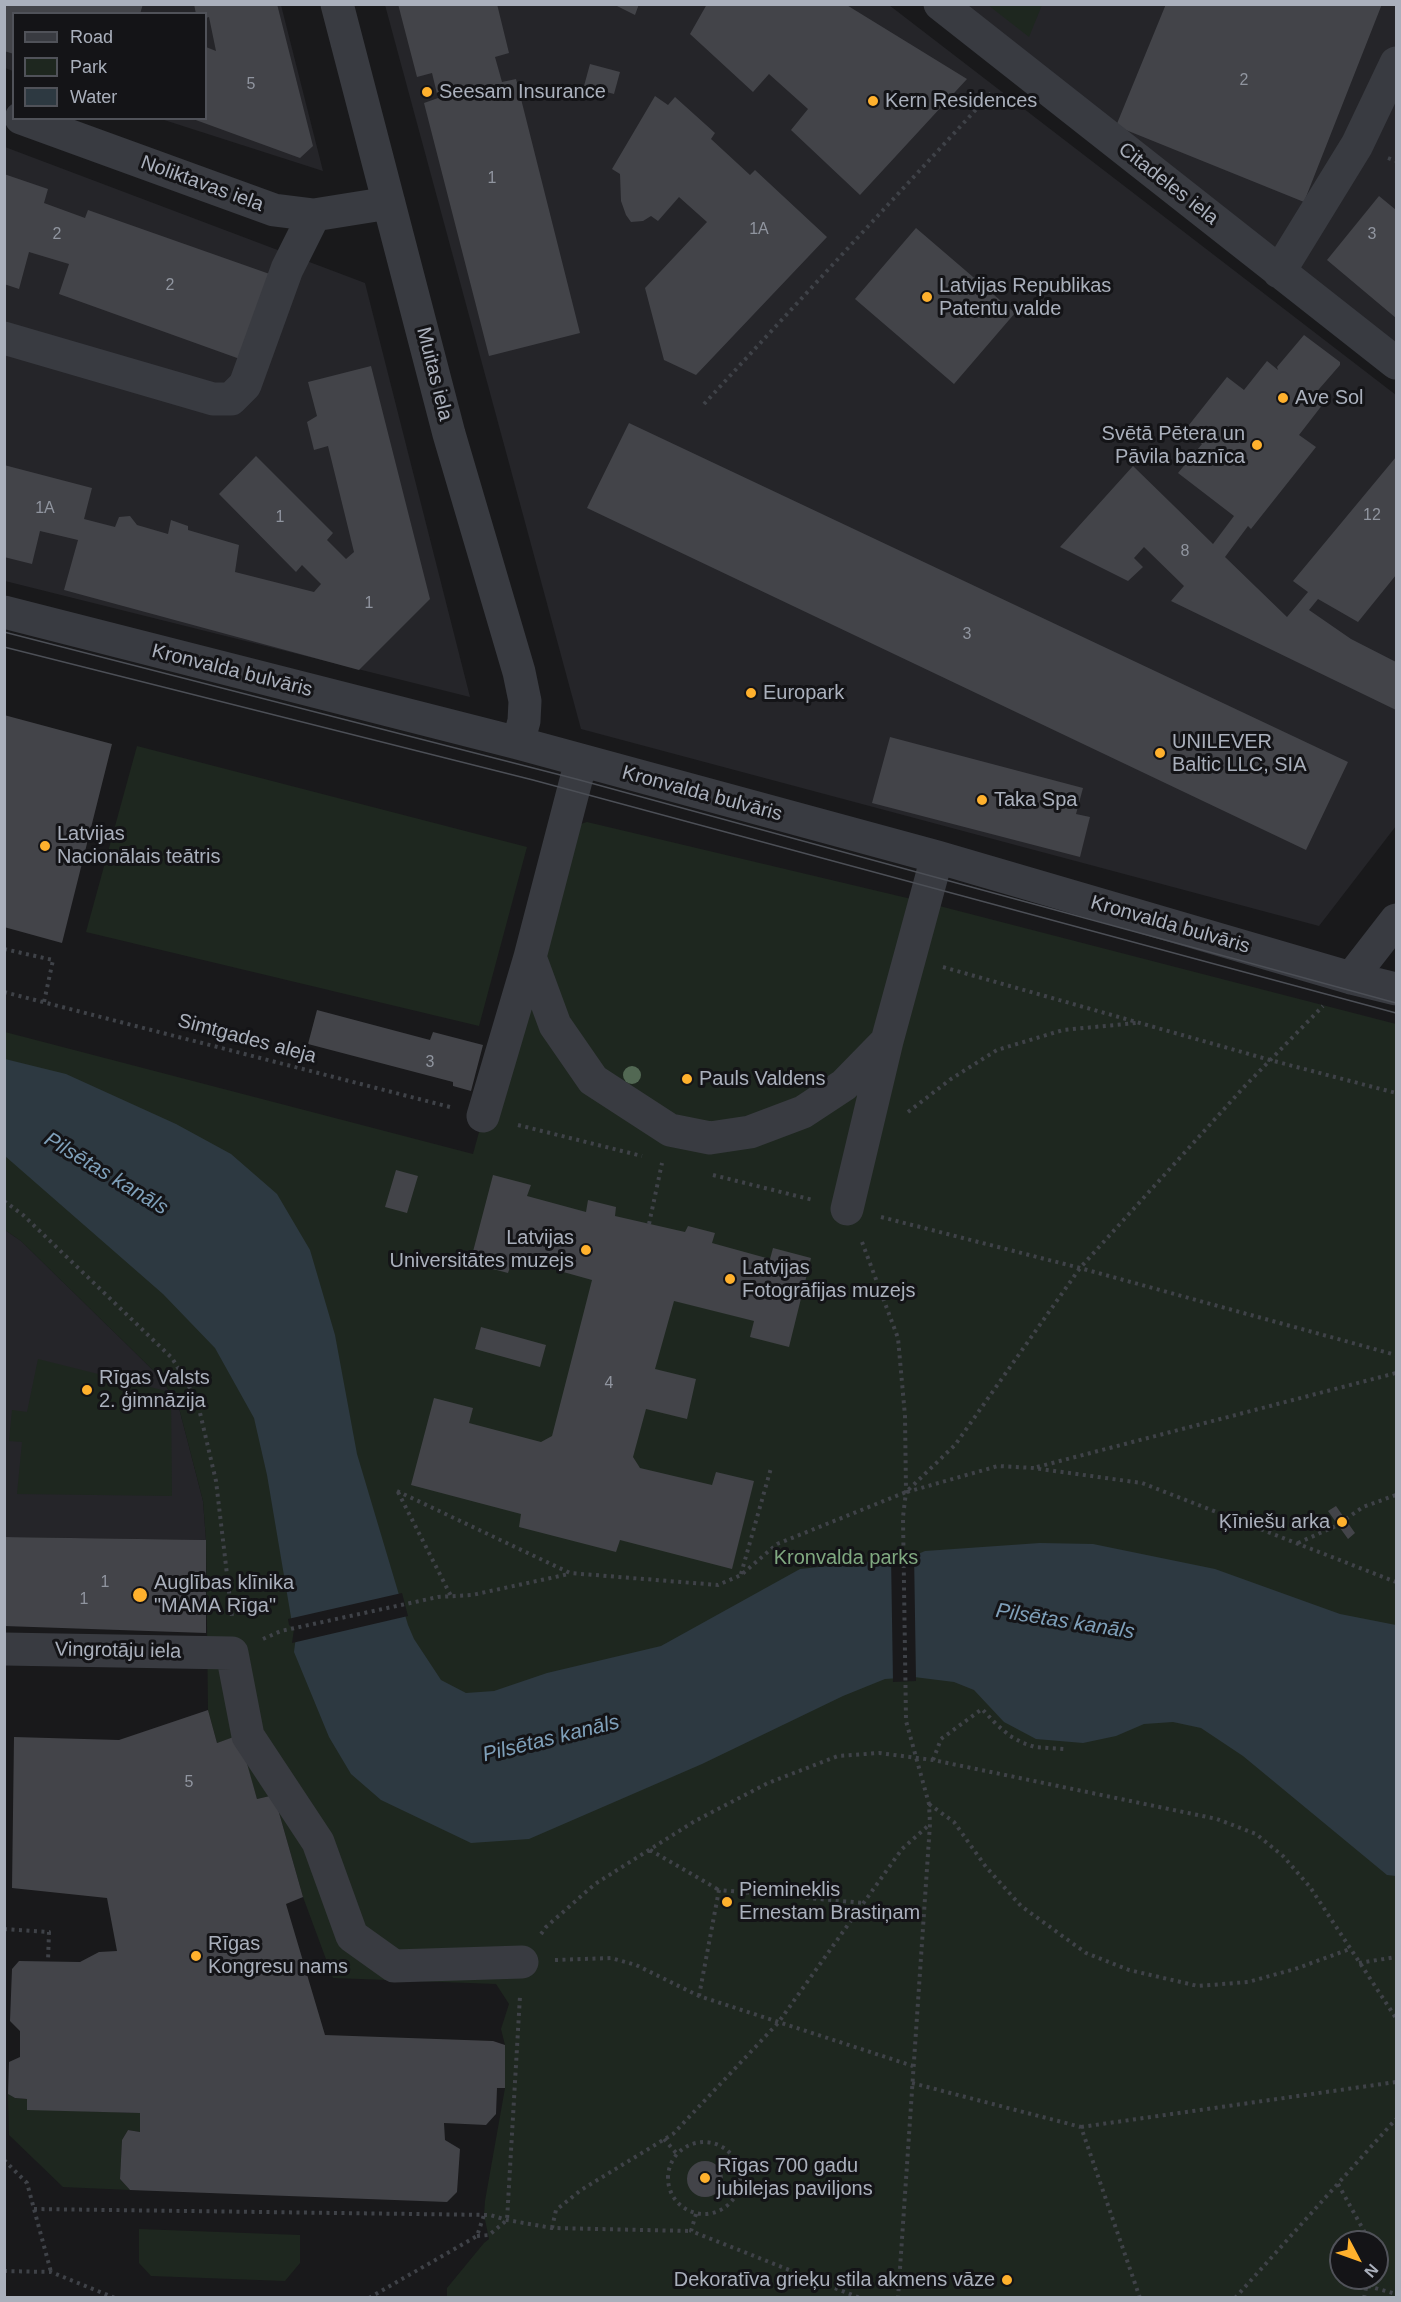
<!DOCTYPE html>
<html>
<head>
<meta charset="utf-8">
<style>
	body { margin:0 }
	#map { position:relative; width:1401px; height:2302px; overflow:hidden; background:#19191b; font-family:Arial,sans-serif }
	canvas { display:block }
	.frame { position:absolute; inset:0; border:6px solid #aab0bc; pointer-events:none }
	.legend { position:absolute; left:12px; top:12px; width:195px; height:108px; box-sizing:border-box; background:#141417; border:2px solid #505259; margin:0; padding:8px 10px; list-style:none; font-size:18px; color:#aab0bc }
	.legend li { display:flex; align-items:center; gap:12px; height:30px }
	.legend b { width:30px; border:2px solid #505259 }
	.north { position:absolute; left:1329px; top:2230px; width:60px; height:60px; box-sizing:border-box; background:#141417; border:2px solid #505259; border-radius:50%; rotate:131deg; font-size:16px; font-weight:700; line-height:24px; text-align:center; color:#aab0bc }
	.north::after { content:''; display:block; margin:auto; width:21px; height:27px; background:#ffb12d; clip-path:polygon(50% 0,100% 100%,50% 72%,0 100%) }
</style>
</head>
<body>
<div id="map">
<canvas width="1401" height="2302"></canvas>
<div class="frame"></div>
<ul class="legend">
<li><b style="height:8px;background:#393b41"></b>Road</li>
<li><b style="height:16px;background:#1e271f"></b>Park</li>
<li><b style="height:16px;background:#2d3941"></b>Water</li>
</ul>
<div class="north">N</div>
</div>
<script>
const ctx = document.querySelector('canvas').getContext('2d');
ctx.lineJoin = 'round';
function fill(path, color) { ctx.fillStyle = color; ctx.fill(path, 'evenodd'); }
const poly = rows => new Path2D(rows.map(r => 'M' + r).join(''));
function stroke(path, color, width, dash) { ctx.strokeStyle = color; ctx.lineWidth = width; ctx.lineCap = dash ? 'butt' : 'round'; ctx.setLineDash(dash || []); ctx.stroke(path); }
function label(font, color, halo, rows, align = 'center') {
  ctx.font = font + ' Arial,sans-serif'; ctx.lineWidth = 6; ctx.setLineDash([]); ctx.textBaseline = 'middle'; ctx.strokeStyle = halo; ctx.fillStyle = color; for (const [text, x, y, turn = 0] of rows) {
    ctx.save(); ctx.translate(x, y); ctx.rotate((+turn || 0) * Math.PI / 180); ctx.textAlign = isNaN(turn) ? turn : align; if (halo) ctx.strokeText(text, 0, 0); ctx.fillText(text, 0, 0); ctx.restore();
  }
}
const built = poly([
	[5,5,281,5,323,171,161,119,206,118,206,14,14,14,13,71,5,68],
	[385,5,889,5,1396,395,1396,826,1319,926,581,729],
	[961,5,1396,5,1396,344],
	[5,147,365,283,470,697,5,581],
	[5,1230,21,1241,159,1376,178,1404,203,1501,206,1540,5,1537]
]);
const green = poly([
	[988,5,1042,5,1029,37],
	[137,746,527,847,479,1026,86,932],
	[587,822,924,902,1396,1024,1396,2297,447,2297,447,2288,484,2243,489,2239,484,2215,485,2201,505,2088,505,2045,501,2029,509,2004,496,1984,333,1978,303,1897,274,1795,257,1799,238,1736,217,1743,208,1710,206,1540,203,1501,178,1404,171,1393,172,1496,17,1494,22,1442,9,1441,12,1410,27,1412,38,1359,170,1392,159,1376,21,1241,5,1230,5,1032,473,1154,562,830],
	[1341,2242,1377,2242,1377,2278,1341,2278],
	[8,2094,15,2098,27,2099,27,2109,140,2113,140,2132,128,2130,122,2140,120,2179,130,2190,63,2187,9,2135],
	[139,2229,300,2235,300,2263,285,2281,151,2276,139,2263]
]);
const water = poly([
	[5,1059,66,1074,176,1124,231,1154,277,1194,310,1250,335,1335,357,1454,408,1625,414,1639,441,1680,466,1693,494,1691,547,1673,661,1646,800,1569,911,1557,925,1551,1040,1543,1093,1544,1215,1569,1340,1614,1396,1625,1396,1876,1387,1875,1243,1756,1201,1728,1173,1722,1144,1724,1116,1736,1083,1743,1036,1739,1004,1722,974,1690,954,1682,914,1677,885,1679,843,1696,702,1764,529,1839,471,1843,381,1800,351,1774,329,1737,294,1652,297,1628,292,1623,267,1475,254,1418,215,1348,163,1294,5,1156]
]);
const pier = poly([
	[914,1552,916,1681,893,1682,891,1555],
	[402,1593,408,1616,292,1643,294,1629,289,1625,288,1619]
]);
const building = poly([
	[4,4,143,4,140,14,14,14,14,54,4,51],
	[194,4,277,4,313,146,300,158,193,119,206,118,206,47,216,51,209,17,206,18,206,14,196,14],
	[398,4,497,4,509,53,495,57,502,82,516,79,580,333,489,356,424,103,438,98,432,73,417,77],
	[613,4,639,4,635,15],
	[707,4,845,4,967,79,860,195,791,130,808,109,769,74,753,92,690,34],
	[1166,4,1382,4,1304,202,1116,126],
	[590,64,620,72,614,94,584,86],
	[655,96,668,105,675,97,715,133,711,139,750,175,755,170,827,237,696,375,664,360,645,288,707,222,679,197,658,221,651,216,643,221,631,222,626,215,621,201,620,174,612,169],
	[4,174,48,189,44,203,85,218,88,210,281,278,251,363,59,294,69,264,29,252,19,289,4,284],
	[1379,196,1396,210,1396,318,1327,260],
	[916,228,1015,313,954,384,855,299],
	[1304,335,1340,362,1340,365,1313,396,1323,404,1299,435,1316,447,1251,529,1248,526,1225,557,1287,617,1308,592,1293,581,1396,457,1396,575,1358,622,1318,599,1309,610,1351,639,1396,662,1396,710,1171,601,1184,586,1144,547,1134,558,1143,567,1128,581,1060,547,1133,466,1213,544,1234,516,1178,473,1202,444,1185,430,1227,377,1244,390,1267,361,1278,370,1277,367],
	[371,366,430,599,359,670,64,590,78,540,40,531,32,564,4,557,4,465,92,488,84,519,115,527,119,517,130,516,137,525,168,534,171,520,188,526,188,530,239,545,235,572,314,592,321,584,302,565,296,572,219,494,256,456,333,533,327,540,346,559,354,552,328,446,314,450,307,422,317,416,308,382],
	[629,423,1348,762,1306,850,587,508],
	[4,715,112,744,62,943,4,927],
	[890,737,1083,788,1076,814,1090,817,1080,857,872,803],
	[317,1010,430,1040,433,1032,483,1045,471,1091,453,1086,453,1082,308,1044],
	[396,1170,418,1176,407,1213,385,1207],
	[493,1175,531,1185,527,1196,586,1212,588,1200,616,1207,615,1216,685,1232,688,1226,715,1233,712,1243,770,1259,773,1248,811,1258,789,1347,750,1337,754,1321,674,1301,655,1369,696,1379,687,1419,646,1409,633,1457,640,1468,712,1485,716,1472,754,1481,732,1569,620,1540,616,1552,519,1527,521,1514,411,1485,434,1398,473,1408,469,1423,541,1442,552,1436,592,1280,513,1258,508,1273,470,1263],
	[481,1327,546,1345,540,1367,475,1349],
	[1336,1506,1355,1533,1348,1539,1328,1511],
	[4,1537,206,1540,206,1633,4,1626],
	[208,1710,217,1743,239,1735,257,1799,274,1795,303,1897,286,1904,325,2035,493,2041,505,2045,505,2088,497,2088,496,2114,486,2125,444,2123,445,2140,460,2149,457,2192,447,2202,130,2190,120,2179,122,2140,128,2130,140,2132,140,2113,27,2110,27,2099,15,2098,8,2094,9,2062,20,2057,20,2031,10,2021,12,1969,19,1961,80,1962,99,1952,117,1951,107,1898,12,1888,14,1737,119,1740],
	'687 2179a18 18 0 1 1 36 0a18 18 0 1 1-36 0Z'
]);
const path = poly([
	[1388,158,1396,161],
	[704,404,994,90],
	[4,949,53,960,44,1002],
	[943,967,1270,1060,1396,1093],
	[4,992,450,1107],
	[908,1112,951,1079,997,1050,1063,1030,1136,1023],
	[518,1125,642,1156],
	[713,1175,813,1200],
	[4,1201,23,1215,172,1358,197,1400,216,1481,232,1617],
	[881,1217,1080,1268,1396,1355],
	[649,1224,662,1163],
	[862,1242,898,1338,905,1416,906,1492,903,1517,906,1721,929,1804,930,1824,898,2298],
	[1037,1467,1396,1373],
	[397,1491,570,1573,718,1585,741,1575,777,1544,906,1492,955,1445,1080,1268,1244,1087,1323,1006],
	[398,1492,451,1596],
	[907,1492,998,1466,1033,1468,1142,1483,1396,1582],
	[1346,1519,1363,1507,1396,1495],
	[1298,1543,1338,1525],
	[741,1574,771,1468],
	[263,1639,281,1631,438,1597,472,1595,569,1574],
	[933,1760,941,1739,982,1709,996,1724,1010,1736,1023,1743,1035,1747,1065,1749],
	[929,1804,954,1822,986,1867,1021,1906,1086,1953,1129,1970,1198,1986,1248,1982,1295,1969,1350,1949],
	[650,1850,719,1890],
	[4,1929,49,1932,48,1961],
	[541,1934,546,1927,595,1884,695,1821,768,1783,838,1756,879,1753,933,1760,1217,1819,1256,1834,1283,1856,1310,1887,1396,2018],
	[555,1960,611,1958,636,1965,699,1996,913,2066],
	[1359,1963,1396,1957],
	[699,1996,719,1890,864,1903],
	[912,2083,1081,2127,1140,2298],
	[1081,2127,1396,2082],
	[664,2139,677,2154],
	'668 2178a36 36 0 1 1 72 0a36 36 0 1 1-72 0Z',
	[4,2160,27,2183,51,2272],
	[1338,2184,1364,2231,1366,2242],
	[34,2209,490,2215,507,2220,552,2228,691,2231],
	[696,2214,691,2231,860,2298],
	[552,2228,556,2210,581,2190,673,2134,778,2023,902,1849,929,1825],
	[477,2236,489,2235,507,2220,520,1996],
	[4,2271,51,2272,115,2298],
	[1368,2286,1396,2294],
	[369,2298,477,2236,484,2215],
	[1235,2298,1396,2119],
	[1364,2298,1368,2278]
]);
const minor = poly([
	[337,4,449,434,519,672,525,701,524,721,518,743],
	[940,4,1396,363],
	[21,118,274,210,314,215,389,203],
	[1279,272,1357,145,1396,63],
	[4,338,213,399,231,399,245,385,287,269,314,215],
	[4,612,518,743,937,857,1351,978,1396,989],
	[581,761,530,957,555,1025,593,1080,670,1130,710,1138,750,1132,803,1112,844,1085,887,1041],
	[1351,978,1396,920],
	[483,1116,530,957],
	[847,1209,887,1041,937,857],
	[4,1649,232,1653,248,1736,318,1842,352,1936,394,1966,522,1962]
]);
const tram = poly([
	[4,632,576,779,1396,1003],
	[4,647,533,780,1396,1013]
]);
const trees = [
	[632,1075]
];
const markers = [
	[427,92,6,"#ffb12d"],
	[873,101,6,"#ffb12d"],
	[927,297,6,"#ffb12d"],
	[1283,398,6,"#ffb12d"],
	[1257,445,6,"#ffb12d"],
	[751,693,6,"#ffb12d"],
	[1160,753,6,"#ffb12d"],
	[982,800,6,"#ffb12d"],
	[45,846,6,"#ffb12d"],
	[687,1079,6,"#ffb12d"],
	[586,1250,6,"#ffb12d"],
	[730,1279,6,"#ffb12d"],
	[87,1390,6,"#ffb12d"],
	[1342,1522,6,"#ffb12d"],
	[140,1595,8,"#ffb12d"],
	[727,1902,6,"#ffb12d"],
	[196,1956,6,"#ffb12d"],
	[705,2178,6,"#ffb12d"],
	[1007,2280,6,"#ffb12d"]
];
const numberNames = [
	["2",1244,81],
	["5",251,85],
	["1",492,179],
	["1A",759,230],
	["2",57,235],
	["3",1372,235],
	["2",170,286],
	["1A",45,509],
	["12",1372,516],
	["1",280,518],
	["8",1185,552],
	["1",369,604],
	["3",967,635],
	["3",430,1063],
	["4",609,1384],
	["1",105,1583],
	["1",84,1600],
	["5",189,1783]
];
const poiNames = [
	["Seesam Insurance",439,92],
	["Kern Residences",885,101],
	["Latvijas Republikas",939,286],
	["Patentu valde",939,309],
	["Ave Sol",1295,398],
	["Svētā Pētera un",1245,434,"right"],
	["Pāvila baznīca",1245,457,"right"],
	["Europark",763,693],
	["UNILEVER",1172,742],
	["Baltic LLC, SIA",1172,765],
	["Taka Spa",994,800],
	["Latvijas",57,834],
	["Nacionālais teātris",57,857],
	["Pauls Valdens",699,1079],
	["Latvijas",574,1238,"right"],
	["Universitātes muzejs",574,1261,"right"],
	["Latvijas",742,1268],
	["Fotogrāfijas muzejs",742,1291],
	["Rīgas Valsts",99,1378],
	["2. ģimnāzija",99,1401],
	["Ķīniešu arka",1330,1522,"right"],
	["Auglības klīnika",154,1583],
	["\"MAMA Rīga\"",154,1606],
	["Piemineklis",739,1890],
	["Ernestam Brastiņam",739,1913],
	["Rīgas",208,1944],
	["Kongresu nams",208,1967],
	["Rīgas 700 gadu",717,2166],
	["jubilejas paviljons",717,2189],
	["Dekoratīva grieķu stila akmens vāze",995,2280,"right"]
];
const streetNames = [
	["Noliktavas iela",202,184,20],
	["Citadeles iela",1168,184,38],
	["Muitas iela",434,374,76],
	["Kronvalda bulvāris",232,671,14],
	["Kronvalda bulvāris",702,794,15],
	["Kronvalda bulvāris",1170,925,16],
	["Simtgades aleja",247,1039,15],
	["Vingrotāju iela",118,1651,1]
];
const parkNames = [
	["Kronvalda parks",846,1558]
];
const waterNames = [
	["Pilsētas kanāls",106,1174,31],
	["Pilsētas kanāls",1065,1622,9],
	["Pilsētas kanāls",551,1739,-14]
];
fill(built, '#252529');
fill(green, '#1e271f');
fill(water, '#2d3941');
fill(pier, '#19191b');
fill(building, '#434449');
stroke(path, '#3f4248', 4, [3, 4.5]);
stroke(minor, '#393b41', 33);
stroke(tram, '#4c4f56', 1.5);
ctx.fillStyle = '#526853';
for (const [x, y] of trees) { ctx.beginPath(); ctx.arc(x, y, 9, 0, 2 * Math.PI); ctx.fill(); }
for (const [x, y, r, color] of markers) { const dot = new Path2D(); dot.arc(x, y, r, 0, 2 * Math.PI); ctx.fillStyle = color; ctx.fill(dot); stroke(dot, '#141417', 2); }
label('16px', '#90959f', null, numberNames);
label('20px', '#aab0bc', '#141417', poiNames, 'left');
label('20px', '#aab0bc', '#141417', streetNames);
label('20px', '#80a981', '#141417', parkNames);
label('italic 21px', '#7fa0ba', '#141417', waterNames);
</script>
</body>
</html>
